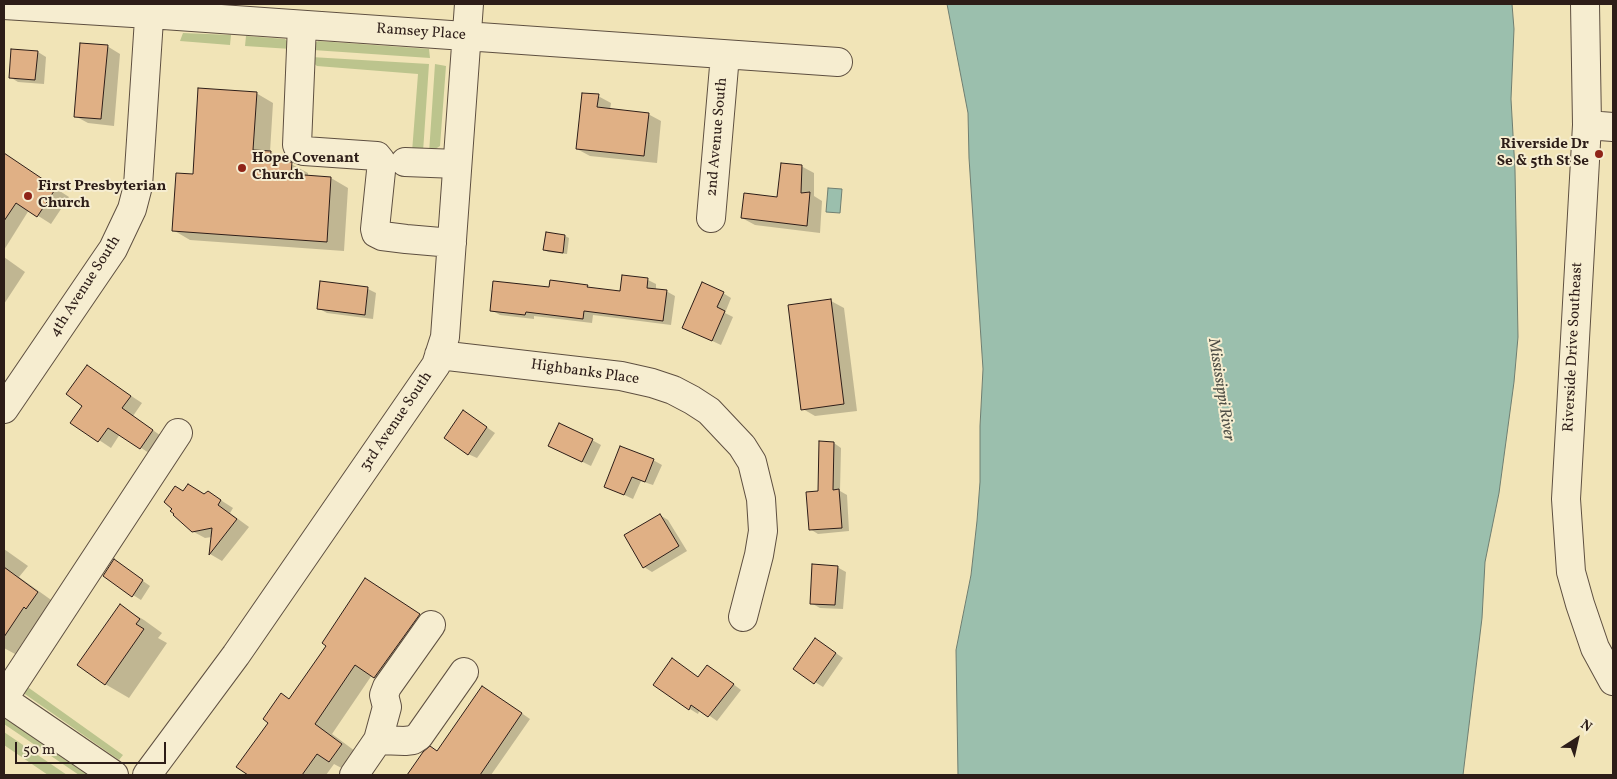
<!DOCTYPE html>
<html>
<head>
<meta charset="utf-8">
<style>
	body { margin:0 }
	#map { position:relative; width:1617px; height:779px; overflow:hidden; background:#f1e4b7; font-family:Vollkorn,serif }
	canvas { display:block }
	.frame { position:absolute; inset:0; border:5px solid #2d1d18; pointer-events:none }
	.north { position:absolute; left:1552px; top:714px; width:50px; height:50px; -webkit-text-stroke:4px #f6edd0; paint-order:stroke; rotate:35deg; font-size:14px; font-weight:700; line-height:20px; text-align:center; color:#2d1d18 }
	.north::after { content:''; display:block; margin:auto; width:18px; height:22px; background:#2d1d18; clip-path:polygon(50% 0,100% 100%,50% 72%,0 100%) }
	.scale { position:absolute; left:15px; top:742px; width:151px; height:22px; box-sizing:border-box; border:2px solid #2d1d18; border-top:0; padding-left:6px; font-size:15px; line-height:18px; white-space:nowrap; color:#2d1d18; -webkit-text-stroke:4px #f6edd0; paint-order:stroke }
</style>
</head>
<body>
<div id="map">
<canvas width="1617" height="779"></canvas>
<div class="frame"></div>
<div class="north">N</div>
<div class="scale">50 m</div>
</div>
<script>
const ctx = document.querySelector('canvas').getContext('2d');
ctx.lineJoin = 'round';
function fill(path, color) { ctx.fillStyle = color; ctx.fill(path, 'evenodd'); }
const poly = rows => new Path2D(rows.map(r => 'M' + r).join(''));
function stroke(path, color, width, dash) { ctx.strokeStyle = color; ctx.lineWidth = width; ctx.lineCap = dash ? 'butt' : 'round'; ctx.setLineDash(dash || []); ctx.stroke(path); }
function label(font, color, halo, rows, align = 'center') {
  ctx.font = font + ' Vollkorn,serif'; ctx.lineWidth = 4; ctx.setLineDash([]); ctx.textBaseline = 'middle'; ctx.strokeStyle = halo; ctx.fillStyle = color; for (const [text, x, y, turn = 0] of rows) {
    ctx.save(); ctx.translate(x, y); ctx.rotate((+turn || 0) * Math.PI / 180); ctx.textAlign = isNaN(turn) ? turn : align; if (halo) ctx.strokeText(text, 0, 0); ctx.fillText(text, 0, 0); ctx.restore();
  }
}
const green = poly([
	[183,33,231,35,230,45,180,41],
	[246,36,285,39,290,45,291,49,245,46],
	[318,41,429,49,430,58,313,50,312,45],
	[311,57,429,64,423,152,412,152,418,74,317,66,311,61],
	[435,64,446,66,440,146,429,153],
	[22,683,123,755,119,760,22,692],
	[6,716,92,775,79,775,4,724,4,717],
	[4,732,67,775,68,775,48,775,4,745]
]);
const water = poly([
	[947,4,1512,4,1514,29,1511,99,1515,170,1518,337,1514,382,1499,493,1485,562,1482,618,1463,775,958,775,956,650,971,575,977,521,980,482,980,426,983,369,969,158,968,113,947,4],
	[828,188,842,189,840,213,826,212,828,188]
]);
const shadow = poly([
	[107,46,120,54,114,126,88,123,75,116],
	[38,52,46,57,44,84,18,82,10,77],
	[256,93,273,103,270,152,288,162,287,163,291,164,308,173,308,177,331,178,348,188,344,251,190,240,173,230,194,176],
	[598,96,611,103,610,110,648,114,661,121,657,163,590,156,577,149],
	[7,157,69,197,51,224,29,210,4,250,4,162],
	[801,166,814,173,814,196,822,201,820,233,755,225,742,218,778,199],
	[547,233,565,236,569,238,567,254,548,252,545,250],
	[4,257,25,272,4,304],
	[623,276,648,280,656,284,656,290,666,291,675,296,671,325,593,315,592,323,534,316,534,319,500,315,491,310,550,289,587,286,593,289,621,293],
	[322,282,368,289,376,293,373,319,327,313,318,308],
	[723,293,731,298,725,313,733,317,721,345,684,328],
	[831,301,844,308,857,411,815,416,803,409],
	[87,367,142,403,133,416,164,438,152,455,120,434,111,448,72,422,84,405],
	[472,417,495,433,477,458,468,454],
	[592,440,601,445,591,466,558,450],
	[834,443,841,448,840,491,847,495,849,531,818,534,810,529,819,492],
	[653,460,662,465,653,485,641,481,633,499,605,486],
	[208,492,233,508,230,513,249,527,222,561,210,554,212,537,205,538,192,531,184,493,204,495],
	[660,515,668,520,687,551,652,572,644,567],
	[4,549,28,566,19,577,54,602,41,616,15,654,4,648],
	[122,566,150,586,141,600,133,595],
	[837,567,846,572,843,609,820,608,811,603],
	[366,579,436,625,392,687,372,675,332,734,359,754,347,771,334,764,326,775,250,775,238,767,290,700,327,645],
	[120,606,144,620,162,633,158,638,167,643,129,698,105,684],
	[824,645,843,658,823,687,815,682],
	[716,671,741,690,717,721,700,709,698,714,690,709,654,685,699,678],
	[491,692,530,719,491,775,409,775,424,753,438,752]
]);
const building = poly([
	[80,43,108,45,101,119,74,117,80,43],
	[11,49,38,51,35,80,9,78,11,49],
	[198,88,257,92,253,150,271,151,270,161,292,162,291,174,331,177,327,242,172,231,176,173,193,174,198,88],
	[582,93,599,94,597,107,649,113,644,156,576,149,582,93],
	[4,153,56,188,37,217,16,203,4,221,4,153],
	[781,163,802,165,801,193,810,192,807,226,741,218,744,193,777,197,781,163],
	[546,232,565,235,563,253,543,250,546,232],
	[622,275,648,278,647,288,667,290,663,321,584,311,583,319,526,312,525,315,490,311,493,281,549,287,550,280,588,285,587,287,620,291,622,275],
	[320,281,368,287,365,315,317,309,320,281],
	[702,282,724,292,717,307,725,311,712,341,682,328,702,282],
	[831,299,844,404,801,410,788,305,831,299],
	[87,365,131,396,122,408,153,430,140,449,108,428,98,442,70,423,82,406,66,394,87,365],
	[463,410,487,427,468,455,444,438,463,410],
	[559,423,593,439,582,462,548,446,559,423],
	[819,441,834,442,833,490,839,489,842,528,809,530,806,492,818,491,819,441],
	[620,446,654,459,645,482,632,477,624,495,604,487,620,446],
	[188,484,204,494,208,491,221,500,218,505,237,519,209,555,212,528,192,532,173,515,174,514,170,511,172,509,164,502,175,486,183,491,188,484],
	[660,514,679,546,643,568,624,535,660,514],
	[114,559,143,580,132,597,103,576,114,559],
	[812,564,838,566,835,605,810,604,812,564],
	[4,567,38,592,26,609,24,607,4,637,4,567],
	[365,578,420,614,374,678,355,665,315,724,342,744,329,762,317,754,302,775,248,775,236,767,268,723,263,719,281,693,289,699,326,646,322,643,365,578],
	[120,604,140,619,136,624,144,629,105,685,77,665,120,604],
	[815,638,836,653,814,684,793,669,815,638],
	[672,658,698,677,707,665,734,684,708,717,691,705,689,710,653,685,672,658],
	[482,686,522,713,480,775,407,775,423,752,430,746,437,751,482,686]
]);
const minor = poly([
	[1585,4,1587,125,1566,499,1571,572,1580,604,1595,648,1613,681],
	[4,5,149,14,838,62],
	[302,25,297,145,299,149,304,151,377,156,381,161,381,171,375,229,376,233,382,236,406,239,452,243],
	[1587,125,1613,127],
	[405,162,457,164],
	[711,218,725,55],
	[439,355,621,376,652,383,673,390,692,400,709,411,742,446,752,462,761,499,763,531,759,555,743,617],
	[4,409,100,268,113,249,132,209,138,186,150,4],
	[4,698,178,433],
	[4,700,114,775],
	[378,740,405,741,413,740,419,736,464,672],
	[147,775,236,655,436,365,445,337,469,4],
	[354,775,378,740,387,707,384,695,387,687,431,625]
]);
const markers = [
	[1599,154,5,"#8f2418"],
	[242,168,5,"#8f2418"],
	[28,196,5,"#8f2418"]
];
const streetNames = [
	["Ramsey Place",421,33,4],
	["2nd Avenue South",718,137,-85],
	["4th Avenue South",86,287,-57],
	["Riverside Drive Southeast",1574,347,-87],
	["Highbanks Place",585,373,8],
	["3rd Avenue South",397,422,-56]
];
const poiNames = [
	["Riverside Dr",1589,145,"right"],
	["Se & 5th St Se",1589,162,"right"],
	["Hope Covenant",252,159],
	["Church",252,176],
	["First Presbyterian",38,187],
	["Church",38,204]
];
const waterNames = [
	["Mississippi River",1220,390,81]
];
fill(green, '#bcc48d');
fill(water, '#9bbfad');
stroke(water, '#6f7e71', 1);
fill(shadow, '#0003');
fill(building, '#e0b085');
stroke(building, '#2d1d18', 1);
stroke(minor, '#5e4f40', 30);
stroke(minor, '#f6edd0', 28);
for (const [x, y, r, color] of markers) { const dot = new Path2D(); dot.arc(x, y, r, 0, 2 * Math.PI); ctx.fillStyle = color; ctx.fill(dot); stroke(dot, '#f6edd0', 2); }
label('15px', '#2d1d18', '#f6edd0', streetNames);
label('bold 15px', '#2d1d18', '#f6edd0', poiNames, 'left');
label('italic 16px', '#4e4e45', '#f6edd0', waterNames);
</script>
</body>
</html>
